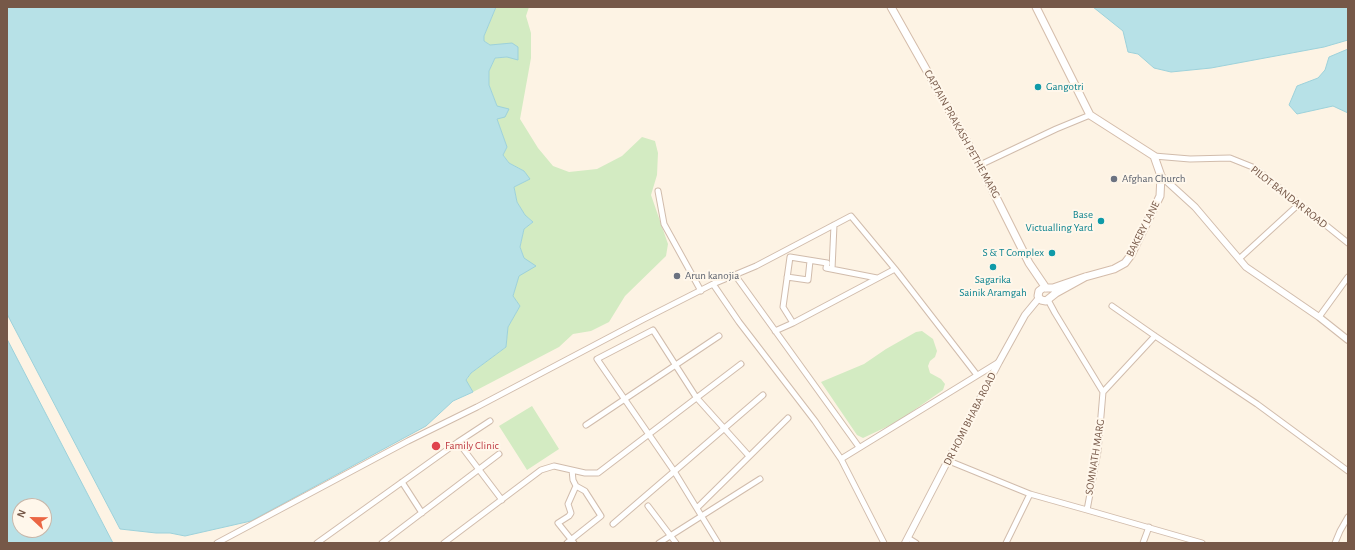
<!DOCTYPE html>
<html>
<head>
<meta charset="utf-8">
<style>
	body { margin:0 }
	#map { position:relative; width:1355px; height:550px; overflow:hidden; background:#fdf3e4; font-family:"Alegreya Sans",sans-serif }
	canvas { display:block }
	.frame { position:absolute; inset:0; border:8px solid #765848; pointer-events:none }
	.north { position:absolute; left:12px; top:498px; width:40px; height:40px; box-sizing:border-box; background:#fff7eb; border:1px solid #c8b7aa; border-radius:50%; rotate:292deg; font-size:11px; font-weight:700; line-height:16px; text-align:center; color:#765848 }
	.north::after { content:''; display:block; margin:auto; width:14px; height:18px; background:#eb6644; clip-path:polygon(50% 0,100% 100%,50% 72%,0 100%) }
</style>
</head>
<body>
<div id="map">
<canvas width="1355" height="550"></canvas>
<div class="frame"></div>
<div class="north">N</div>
</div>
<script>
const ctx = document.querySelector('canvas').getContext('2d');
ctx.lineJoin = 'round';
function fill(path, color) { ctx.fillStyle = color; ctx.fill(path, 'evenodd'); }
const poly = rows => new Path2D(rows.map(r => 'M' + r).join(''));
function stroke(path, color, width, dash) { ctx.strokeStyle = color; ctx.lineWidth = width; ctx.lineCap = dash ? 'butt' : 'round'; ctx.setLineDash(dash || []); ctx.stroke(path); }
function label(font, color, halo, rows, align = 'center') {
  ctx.font = font + ' "Alegreya Sans",sans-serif'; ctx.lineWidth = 4; ctx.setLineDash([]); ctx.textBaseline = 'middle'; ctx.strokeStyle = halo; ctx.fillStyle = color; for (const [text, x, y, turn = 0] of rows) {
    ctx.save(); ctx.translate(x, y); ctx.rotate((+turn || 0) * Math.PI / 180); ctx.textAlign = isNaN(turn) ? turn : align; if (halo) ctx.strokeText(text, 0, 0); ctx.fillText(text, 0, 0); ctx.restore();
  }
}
const green = poly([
	[496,7,529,7,526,16,531,33,531,58,520,119,538,148,553,166,569,172,597,169,622,156,642,137,655,141,658,153,657,175,651,195,668,244,666,256,625,296,609,322,591,331,573,334,559,347,473,392,466,381,471,373,506,347,508,327,520,306,513,296,524,258,520,247,524,229,533,222,525,215,517,202,514,187,529,179,524,171,509,163,503,155,507,147,497,119,497,106,489,85,489,71,495,58,507,57,484,41,484,36],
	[922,331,933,339,937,351,935,357,930,361,928,366,930,373,941,379,945,384,943,390,897,422,863,438,857,435,821,382,864,364,886,349,916,332],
	[532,406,559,449,527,470,499,426]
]);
const water = poly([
	[7,7,496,7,484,36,484,41,490,45,512,43,518,47,518,60,507,57,495,58,489,71,489,85,497,106,509,109,505,117,497,119,507,147,503,155,509,163,524,171,530,179,514,187,517,202,525,215,533,222,524,229,520,247,524,258,536,266,519,276,513,296,520,306,508,327,506,347,471,373,466,380,473,392,453,401,426,426,251,521,185,536,170,533,156,533,120,529,7,314,7,7],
	[1093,7,1348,7,1348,40,1324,47,1211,68,1171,72,1154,68,1138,54,1128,52,1123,31,1093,7],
	[1348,49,1348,113,1333,106,1297,114,1289,105,1297,86,1318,78,1325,70,1329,57,1348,49],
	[7,339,113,543,7,543,7,339],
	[20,506,44,506,44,530,20,530,20,506]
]);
const minor = poly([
	[1154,156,1190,159,1230,158,1255,168,1348,243],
	[980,165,1056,129,1090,115],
	[658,191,664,224,701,291],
	[1239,259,1299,204],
	[832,269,834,225],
	[735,275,859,447],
	[787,277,808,280,810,261],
	[713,284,739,322,815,421,841,459,884,543],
	[1048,300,1055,313,1103,392,1098,451,1087,510,1202,543],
	[1112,306,1155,336,1257,404,1348,471],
	[1319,317,1348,277],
	[793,323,783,307,790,257,827,263,826,268,877,278],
	[775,331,793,323,895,269,977,375],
	[1103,392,1155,336],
	[586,425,719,336],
	[458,442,502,500],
	[841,459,999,362],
	[949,461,1030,494,1087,510],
	[572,470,573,480,576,486,568,504,571,513,569,516,558,523,574,543],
	[402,482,422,513],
	[648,506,676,543],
	[697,508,788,418],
	[613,524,763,395],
	[908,538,916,543],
	[217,543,408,441,477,407,644,319,713,284,756,266,851,216,895,269],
	[317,543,458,442,490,421],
	[382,543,499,454],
	[444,543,541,470,554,466,585,473,598,473,741,364],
	[567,543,601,516,585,491,576,486],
	[659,543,760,479],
	[718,543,674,471,597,359,653,330,696,397,749,456],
	[1006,543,1030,494],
	[1143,543,1149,527],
	[1335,543,1340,531,1348,517]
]);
const tertiary = poly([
	[1161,176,1195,207,1246,267,1319,317,1348,340],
	[905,543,999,362,1025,315,1039,298]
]);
const secondary = poly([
	[891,7,980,165,1029,263,1046,288],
	[1036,7,1090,115,1154,156,1161,176,1160,196,1131,255,1125,263,1114,269,1085,277,1053,288,1043,288,1039,291,1038,296,1041,300,1046,301,1056,293,1085,277]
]);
const markers = [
	[1038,87,4,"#0f9aa8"],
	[1114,179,4,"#6b7280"],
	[1101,221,4,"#0f9aa8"],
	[1052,253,4,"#0f9aa8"],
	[993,267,4,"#0f9aa8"],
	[677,276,4,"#6b7280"],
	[436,446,5,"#e0444e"]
];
const cultureNames = [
	["Gangotri",1046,87,"left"],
	["Base",1093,215],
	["Victualling Yard",1093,228],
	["S & T Complex",1044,253],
	["Sagarika",993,280,"center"],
	["Sainik Aramgah",993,293,"center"]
];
const streetNames = [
	["CAPTAIN PRAKASH PETHE MARG",962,134,61],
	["PILOT BANDAR ROAD",1289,197,38],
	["BAKERY LANE",1143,229,-63],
	["DR HOMI BHABA ROAD",970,419,-63],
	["SOMNATH MARG",1095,457,-81]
];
const worshipNames = [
	["Afghan Church",1122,179],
	["Arun kanojia",685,276]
];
const healthNames = [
	["Family Clinic",445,446]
];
fill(green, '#d3ebc2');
fill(water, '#b7e1e7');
stroke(water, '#9dd1da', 1);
stroke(minor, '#d1bcac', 7);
stroke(tertiary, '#d1bcac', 8);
stroke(secondary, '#d4bcaa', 9);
stroke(minor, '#fff', 5);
stroke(tertiary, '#fff', 6);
stroke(secondary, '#fff', 7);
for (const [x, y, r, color] of markers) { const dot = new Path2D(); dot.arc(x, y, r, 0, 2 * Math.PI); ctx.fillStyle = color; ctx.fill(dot); stroke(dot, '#fff7eb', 1.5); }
label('11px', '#0d838f', '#fff7eb', cultureNames, 'right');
label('11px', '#765848', '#fff7eb', streetNames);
label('11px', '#5b616d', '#fff7eb', worshipNames, 'left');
label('11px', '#be3a42', '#fff7eb', healthNames, 'left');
</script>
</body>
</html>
